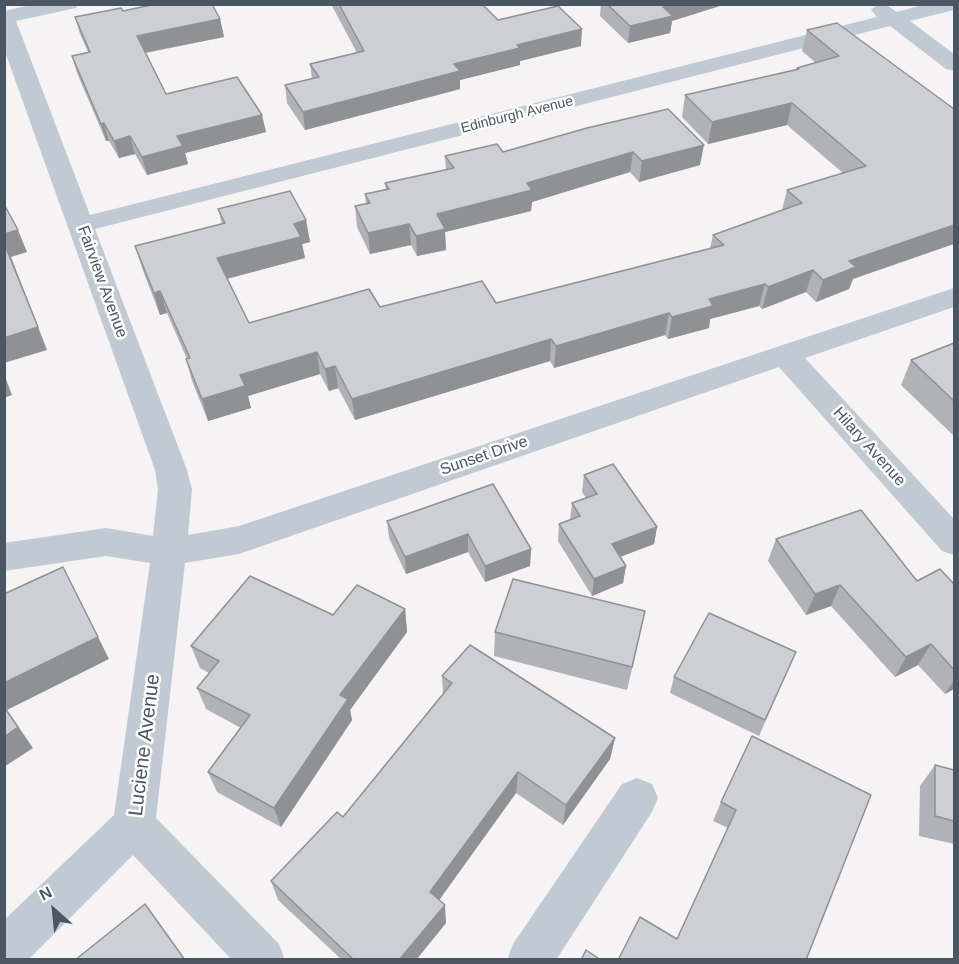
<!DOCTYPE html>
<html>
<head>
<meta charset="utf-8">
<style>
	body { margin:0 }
	#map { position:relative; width:959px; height:964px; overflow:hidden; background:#f5f3f3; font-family:Arial,sans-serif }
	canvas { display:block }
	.frame { position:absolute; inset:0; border:6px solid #4a5661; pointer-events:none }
	.north { position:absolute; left:24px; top:880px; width:60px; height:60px; -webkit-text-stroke:4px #fff; paint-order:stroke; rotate:333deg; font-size:16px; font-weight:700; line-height:24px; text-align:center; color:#4a5661 }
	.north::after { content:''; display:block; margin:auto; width:21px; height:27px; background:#4a5661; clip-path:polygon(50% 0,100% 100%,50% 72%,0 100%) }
</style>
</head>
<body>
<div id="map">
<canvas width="959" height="964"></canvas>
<div class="frame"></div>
<div class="north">N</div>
</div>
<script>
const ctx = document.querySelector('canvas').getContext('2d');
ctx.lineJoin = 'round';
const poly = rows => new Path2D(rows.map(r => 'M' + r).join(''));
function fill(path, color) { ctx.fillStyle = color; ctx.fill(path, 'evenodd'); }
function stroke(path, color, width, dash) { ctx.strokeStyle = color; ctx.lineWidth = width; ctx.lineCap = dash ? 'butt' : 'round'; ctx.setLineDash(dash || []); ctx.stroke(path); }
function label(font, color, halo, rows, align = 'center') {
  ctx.font = font + ' Arial,sans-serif'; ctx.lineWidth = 5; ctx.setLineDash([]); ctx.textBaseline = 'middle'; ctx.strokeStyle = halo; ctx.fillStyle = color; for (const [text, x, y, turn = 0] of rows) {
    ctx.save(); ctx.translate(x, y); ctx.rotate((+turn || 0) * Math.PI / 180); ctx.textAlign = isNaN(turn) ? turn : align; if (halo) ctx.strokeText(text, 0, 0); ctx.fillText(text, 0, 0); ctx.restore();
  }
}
const minor = poly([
	[35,4,79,4,76,8,16,21,90,215,877,17,871,10,878,4,888,6,897,12,926,4,954,4,954,10,910,21,954,54,954,71,946,69,890,26,95,229,187,470,192,489,188,535,239,526,954,288,954,307,805,358,954,519,954,555,942,551,779,367,239,554,185,563,156,818,279,944,285,960,232,960,133,855,28,960,4,960,4,920,114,815,150,563,106,556,4,571,4,543,106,528,153,536,158,489,155,470,4,49,4,11,35,4],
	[637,778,652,784,658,798,652,812,556,960,507,960,513,944,622,784,637,778]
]);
const wall = poly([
	[331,4,482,4,498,20,581,46,520,61,520,65,460,80,460,89,305,130,287,103,285,85,312,79,310,64,357,53],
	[601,4,726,4,672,21,670,33,628,43,600,16],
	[123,11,220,19,224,37,146,53,166,94,266,132,185,153,188,164,147,175,135,154,119,158,109,141,106,141,77,73,72,56,88,52,80,34,75,17],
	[807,30,954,109,853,279,849,289,816,302,806,292,762,309,759,306,710,319,709,328,668,339,665,335,554,368,550,361,355,420,338,388,329,391,320,374,248,396,251,408,208,421,192,381,186,359,187,359,167,313,160,315,142,268,135,246,222,224,218,209,306,220,310,242,302,244,305,258,227,279,249,323,380,307,496,303,710,248,713,235,782,210,787,190,843,173,787,125,708,144,682,117,685,95,796,70,797,68,816,63,802,51],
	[587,128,700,165,639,182,630,172,532,202,531,211,445,232,446,250,417,256,411,245,370,254,357,227,355,206,366,204,365,194,386,189,385,183,446,170,445,156,503,152],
	[954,343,954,436,901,385,911,360],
	[584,475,657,527,654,544,620,557,626,566,623,583,592,596,558,541,559,524,570,520,572,503,586,498,582,492],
	[493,484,531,549,530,566,485,582,468,552,406,574,389,538,387,521],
	[776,539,917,581,954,584,954,689,945,694,918,665,895,677,831,606,806,615,768,561],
	[405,609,407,632,350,710,352,720,281,827,217,792,208,772,241,728,206,709,197,688,209,673,200,668,191,646,333,615],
	[495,632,640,635,627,690,494,656],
	[796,652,759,736,670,693,674,677],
	[442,676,615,738,610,759,563,825,516,793,439,900,446,923,416,960,342,960,278,900,271,881,343,817,443,694],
	[752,736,806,960,677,939,728,828,713,821,721,802],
	[935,765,954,770,954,844,919,836,920,786]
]);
const shadedWall = poly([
	[672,4,726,4,672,21,670,33,628,43,630,26,663,7],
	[220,19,224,37,142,53,137,36],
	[582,29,581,46,520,61,520,65,460,80,460,89,305,130,303,112,517,45],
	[792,103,787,125,708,144,712,122],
	[262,115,266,132,185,153,188,164,147,175,142,157,177,136],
	[104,123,109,141,106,141,101,124],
	[130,136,135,154,119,158,114,141],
	[704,145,700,165,639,182,642,161],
	[633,152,630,172,532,202,531,211,445,232,446,250,417,256,416,236,437,214,527,183],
	[306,220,310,242,302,244,305,258,222,280,217,258,294,224],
	[409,224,411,245,370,254,368,233],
	[954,225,954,244,853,279,849,289,816,302,823,280,849,261],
	[18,230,27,252,11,257,47,350,4,363,4,234],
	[813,270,806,292,762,309,768,287],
	[765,284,759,306,710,319,709,328,668,339,672,317,709,299],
	[160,291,167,313,160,315,154,293],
	[669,313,665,335,554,368,556,346],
	[551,339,550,361,355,420,352,399],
	[317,352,320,374,248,396,251,408,208,421,202,399,240,375],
	[335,366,338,388,329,391,325,369],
	[4,374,12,395,4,398],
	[657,527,654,544,609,561,612,544],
	[468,534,468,552,406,574,405,557],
	[531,549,530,566,485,582,485,566],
	[626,566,623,583,592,596,594,579],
	[63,567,109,659,7,710,33,748,4,767,4,683],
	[840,585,831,606,806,615,815,594],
	[405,609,407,632,350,710,352,720,281,827,274,808,340,695],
	[931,644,918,665,895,677,906,657],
	[954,680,954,689,945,694],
	[615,738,610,759,563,825,566,805],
	[518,772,516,793,432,910,430,892],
	[445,905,446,923,416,960,399,960]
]);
const building = poly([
	[156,4,212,4,220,19,137,36,166,94,237,77,262,115,177,136,183,146,142,157,130,136,114,141,104,123,101,124,72,56,90,52,75,17,121,8,123,11,156,4],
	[339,4,482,4,498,20,558,6,582,29,517,45,520,48,454,64,460,71,303,112,285,85,319,77,310,64,364,51,339,4],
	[607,4,672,4,663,7,673,16,630,26,607,4],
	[837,23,954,109,954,225,849,261,856,267,823,280,813,270,768,287,765,284,709,299,713,306,672,317,669,313,556,346,551,339,352,399,335,366,325,369,317,352,240,375,245,386,202,399,186,359,190,358,160,291,154,293,135,246,225,223,218,209,290,191,306,220,294,224,301,237,217,258,249,323,369,289,380,307,482,281,496,303,724,245,713,235,802,203,787,190,866,166,792,103,712,122,685,95,799,69,797,68,839,56,807,30,837,23],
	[668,109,704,145,642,161,633,152,527,183,532,190,437,214,445,229,416,236,409,224,368,233,355,206,370,203,365,194,389,189,385,183,454,168,445,156,497,144,503,152,587,128,668,109],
	[4,204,18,230,4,234,4,204],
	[4,243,38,327,4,338,4,243],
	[954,343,954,401,911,360,954,343],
	[613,464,657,527,612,544,626,566,594,579,559,524,580,516,572,503,597,494,584,475,613,464],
	[493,484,531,549,485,566,468,534,405,557,387,521,493,484],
	[861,510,917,581,940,569,954,584,954,670,931,644,906,657,840,585,815,594,776,539,861,510],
	[63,567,98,637,4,683,4,594,63,567],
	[250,576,333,615,357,585,405,609,340,695,348,699,274,808,208,772,250,715,197,688,219,661,191,646,250,576],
	[513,579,645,611,632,667,495,632,513,579],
	[709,613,796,652,765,720,674,677,709,613],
	[470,645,615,738,566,805,518,772,430,892,445,905,399,960,354,960,271,881,337,812,343,817,452,683,442,676,470,645],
	[4,707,18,727,4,737,4,707],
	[752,736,871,795,806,960,618,960,640,917,677,939,736,810,721,802,752,736],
	[935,765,954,770,954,821,935,816,935,765],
	[145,904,185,960,75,960,145,904],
	[586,950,601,960,581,960,586,950]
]);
const farStreetnames = [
	["Edinburgh Avenue",517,115,-14]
];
const streetNames = [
	["Fairview Avenue",102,282,70],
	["Hilary Avenue",869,447,48],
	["Sunset Drive",484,456,-19]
];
const nearStreetnames = [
	["Luciene Avenue",145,745,-83]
];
fill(minor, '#c1cad2');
fill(wall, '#b0b2b7');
fill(shadedWall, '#909195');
fill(building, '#cdcfd5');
stroke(building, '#909195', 1.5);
label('14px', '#4a5661', '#fff', farStreetnames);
label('16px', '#4a5661', '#fff', streetNames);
label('20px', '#4a5661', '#fff', nearStreetnames);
</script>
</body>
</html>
